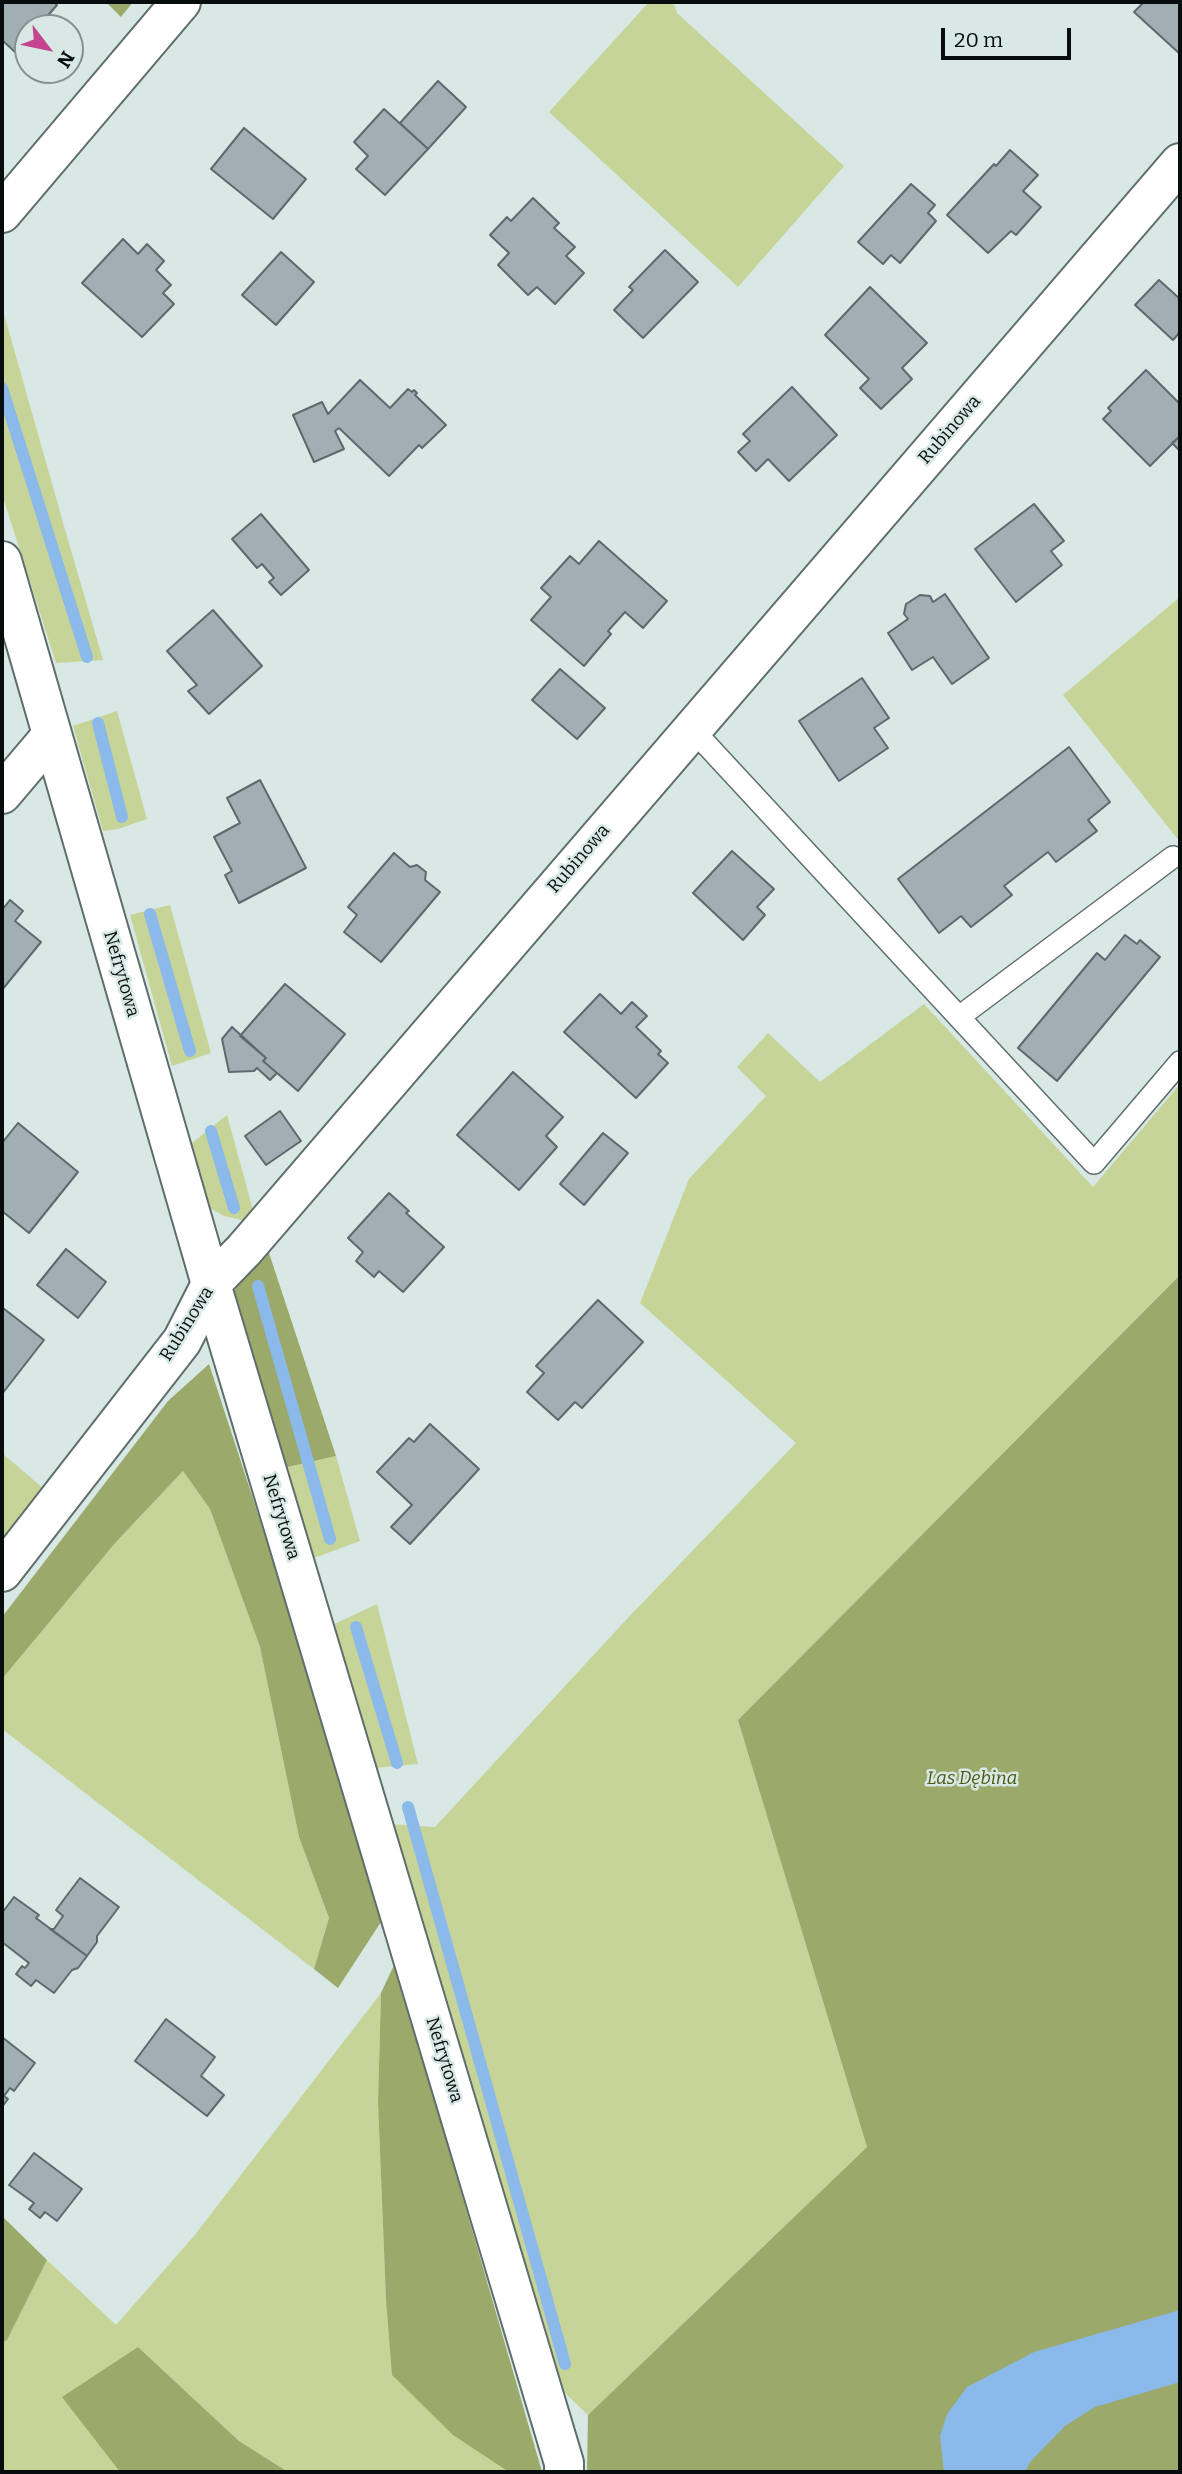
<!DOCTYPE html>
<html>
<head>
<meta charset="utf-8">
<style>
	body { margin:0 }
	#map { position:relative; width:1182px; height:2474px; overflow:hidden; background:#d7e8e5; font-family:Bitter,serif }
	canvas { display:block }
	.frame { position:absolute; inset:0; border:4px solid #070d0c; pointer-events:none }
	.north { position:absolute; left:14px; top:14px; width:70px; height:70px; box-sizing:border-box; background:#d7e8e5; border:2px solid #84908e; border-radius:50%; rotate:122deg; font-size:19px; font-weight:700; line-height:28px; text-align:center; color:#070d0c }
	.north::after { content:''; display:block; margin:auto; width:24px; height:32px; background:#c44490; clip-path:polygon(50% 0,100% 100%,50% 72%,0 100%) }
	.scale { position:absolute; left:941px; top:28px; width:130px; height:32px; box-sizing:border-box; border:4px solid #070d0c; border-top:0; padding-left:9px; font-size:21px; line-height:24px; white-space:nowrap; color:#070d0c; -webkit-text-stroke:5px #d7e8e5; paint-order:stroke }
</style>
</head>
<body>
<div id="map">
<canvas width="1182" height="2474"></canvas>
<div class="frame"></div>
<div class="north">N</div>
<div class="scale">20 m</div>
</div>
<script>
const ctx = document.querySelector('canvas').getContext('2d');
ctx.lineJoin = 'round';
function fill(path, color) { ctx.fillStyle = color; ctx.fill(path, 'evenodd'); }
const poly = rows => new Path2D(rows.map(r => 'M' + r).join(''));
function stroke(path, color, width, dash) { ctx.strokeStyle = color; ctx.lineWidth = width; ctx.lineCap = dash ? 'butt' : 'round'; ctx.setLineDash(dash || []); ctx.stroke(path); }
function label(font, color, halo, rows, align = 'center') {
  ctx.font = font + ' Bitter,serif'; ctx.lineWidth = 5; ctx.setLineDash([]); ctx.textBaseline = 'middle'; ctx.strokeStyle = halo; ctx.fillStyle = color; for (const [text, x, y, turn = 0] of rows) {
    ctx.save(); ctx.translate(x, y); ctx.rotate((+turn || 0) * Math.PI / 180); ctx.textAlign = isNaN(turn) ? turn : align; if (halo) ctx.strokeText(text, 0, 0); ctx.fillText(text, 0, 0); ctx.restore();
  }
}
const green = poly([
	[649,2,673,2,677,13,844,166,738,287,549,112],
	[2,307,68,540,103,660,56,663,2,494],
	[1180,597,1180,842,1063,695],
	[117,711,147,819,118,829,103,831,73,726],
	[170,905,211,1053,172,1066,130,915],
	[924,1004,1093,1187,1180,1084,1180,1275,738,1720,867,2147,588,2415,565,2393,388,1824,435,1827,625,1621,796,1443,640,1303,689,1179,766,1096,737,1067,768,1033,820,1082],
	[227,1115,253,1210,250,1222,224,1216,203,1204,192,1143],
	[2,1453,44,1489,2,1544],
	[336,1456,360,1541,311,1559,283,1468],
	[183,1471,210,1509,260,1647,299,1837,329,1918,314,1969,2,1729,2,1679,116,1542],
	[377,1604,418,1764,375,1768,326,1628],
	[381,1993,378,2103,386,2299,509,2472,288,2472,239,2441,138,2347,63,2397,120,2472,2,2472,2,2343,7,2340,47,2260,116,2325,194,2236]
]);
const forest = poly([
	[106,2,133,2,121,17],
	[268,1250,336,1456,283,1468,230,1296],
	[1180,1275,1180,2472,587,2472,588,2415,867,2147,738,1720],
	[209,1364,307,1664,381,1922,338,1988,314,1969,329,1918,299,1837,260,1647,210,1509,183,1471,116,1542,2,1679,2,1617,168,1401],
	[395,1963,542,2472,509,2472,453,2435,392,2375,386,2299,378,2103,381,1993],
	[2,2216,47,2260,7,2340,2,2343],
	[138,2347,239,2441,288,2472,120,2472,62,2397]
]);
const water = poly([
	[1180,2310,1180,2382,1095,2407,1065,2426,1030,2462,1025,2472,944,2472,940,2436,947,2414,967,2387,1034,2352]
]);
const stream = poly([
	[2,388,87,657],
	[98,723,122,817],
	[150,914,190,1051],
	[211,1131,234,1208],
	[258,1286,330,1539],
	[356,1627,397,1763],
	[408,1807,565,2364]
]);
const building = poly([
	[2,2,54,2,57,5,37,28,28,28,28,38,15,52,2,40,2,2],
	[1144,2,1180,2,1180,54,1134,12,1144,2],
	[438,81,466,107,428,149,400,123,438,81],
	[384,109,428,149,385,195,356,169,368,156,354,142,384,109],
	[244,128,306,179,273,219,211,169,244,128],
	[1010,150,1038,175,1023,191,1041,207,1016,235,1011,231,988,253,947,215,994,164,996,166,1010,150],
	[911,184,935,205,928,213,936,221,900,263,891,255,883,264,858,242,911,184],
	[533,198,559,223,554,228,575,247,566,256,584,273,555,304,537,287,528,295,498,265,509,253,490,235,507,217,511,221,533,198],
	[123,239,138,254,147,244,164,261,156,270,171,285,163,293,174,304,142,337,82,283,123,239],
	[665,250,698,282,643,338,614,310,633,290,629,287,665,250],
	[281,252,314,282,276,325,242,295,281,252],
	[1159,280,1180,299,1180,332,1173,340,1135,305,1159,280],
	[870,287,927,343,902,368,912,379,881,409,860,388,869,379,825,335,870,287],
	[1146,370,1180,404,1180,436,1150,466,1103,419,1111,411,1108,408,1146,370],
	[360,380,390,408,408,389,412,392,414,390,417,393,415,395,446,425,422,448,419,445,389,476,339,428,335,431,344,449,314,462,293,415,322,402,328,414,360,380],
	[792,387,837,435,789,481,768,459,756,471,738,452,750,441,743,434,792,387],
	[1180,436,1180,451,1172,443,1180,436],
	[1034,504,1064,541,1051,551,1062,565,1016,602,975,549,1034,504],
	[261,514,309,570,281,595,269,582,274,578,262,564,257,568,232,539,261,514],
	[599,541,667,601,643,628,625,612,608,631,611,634,584,666,531,620,551,597,541,588,570,556,579,564,599,541],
	[945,594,989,658,952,684,933,657,912,670,888,633,908,619,904,614,906,604,920,595,930,596,933,602,945,594],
	[213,610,262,666,209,714,188,691,197,685,167,651,213,610],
	[560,669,605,708,577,739,532,700,560,669],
	[862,678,889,718,874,728,888,748,839,781,799,721,862,678],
	[1069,747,1110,802,1088,820,1097,831,1056,862,1048,852,1004,886,1012,895,971,927,961,916,939,933,898,879,1069,747],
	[260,780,306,868,239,903,225,875,232,871,214,837,240,823,227,798,260,780],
	[732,851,774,889,757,907,765,915,743,940,693,893,732,851],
	[394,853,410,867,417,865,426,872,425,880,440,892,381,962,344,932,357,915,348,907,394,853],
	[10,900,23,911,15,921,41,942,2,990,2,910,10,900],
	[1125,935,1137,944,1140,940,1160,957,1057,1081,1018,1048,1097,953,1105,960,1125,935],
	[285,984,345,1034,298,1091,263,1061,266,1058,240,1036,285,984],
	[600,994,621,1014,632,1002,647,1016,636,1027,661,1051,658,1054,668,1063,636,1098,564,1032,600,994],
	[232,1027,266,1058,263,1061,277,1073,270,1080,257,1068,254,1071,229,1072,222,1039,232,1027],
	[513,1072,563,1117,546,1136,557,1147,519,1190,457,1135,513,1072],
	[280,1111,301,1141,266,1165,245,1136,280,1111],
	[18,1123,78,1172,29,1233,2,1211,2,1143,18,1123],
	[603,1133,628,1153,584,1205,560,1184,603,1133],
	[389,1193,409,1211,406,1213,444,1247,403,1292,379,1271,374,1277,356,1261,363,1252,348,1238,389,1193],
	[66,1249,106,1282,78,1318,37,1285,66,1249],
	[598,1300,643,1342,582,1408,575,1402,558,1420,527,1392,544,1373,536,1366,598,1300],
	[3,1308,44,1340,2,1394,2,1311,3,1308],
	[430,1424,479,1469,410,1544,391,1527,412,1505,377,1472,409,1438,414,1442,430,1424],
	[80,1878,119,1907,97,1936,97,1942,87,1956,50,1929,54,1929,63,1916,56,1910,80,1878],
	[14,1897,39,1915,36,1918,87,1956,78,1968,72,1970,54,1993,36,1980,31,1986,16,1974,22,1966,25,1968,29,1963,2,1942,2,1913,14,1897],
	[166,2019,215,2057,201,2076,224,2095,207,2116,135,2061,166,2019],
	[2,2037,35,2063,14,2091,10,2088,4,2096,8,2099,2,2107,2,2037],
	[34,2153,82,2189,57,2221,45,2212,40,2218,29,2209,34,2203,9,2185,34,2153]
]);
const service = poly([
	[692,729,1094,1163,1180,1062],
	[959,1017,1173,857]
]);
const minor = poly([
	[2,561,211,1284,564,2463,564,2472],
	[2,794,52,735],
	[2,1572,182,1341,211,1284,244,1250,1180,163]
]);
const tertiary = poly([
	[2,213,181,2]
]);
const streetNames = [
	["Rubinowa",950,430,-49],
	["Rubinowa",579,859,-49],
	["Nefrytowa",121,974,74],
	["Rubinowa",187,1324,-58],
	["Nefrytowa",281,1517,73],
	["Nefrytowa",444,2060,73]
];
const parkNames = [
	["Las Dębina",972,1779]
];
fill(green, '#c7d498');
fill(forest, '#9ba96a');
fill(water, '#8ab9ea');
stroke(stream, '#8ab9ea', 12);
fill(building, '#a0afb3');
stroke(building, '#5c6a6e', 2);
stroke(service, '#5f6e6b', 24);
stroke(minor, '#5f6e6b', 42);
stroke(tertiary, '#5f6e6b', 42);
stroke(service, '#fff', 21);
stroke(minor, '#fff', 38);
stroke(tertiary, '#fff', 38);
label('18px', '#070d0c', '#d7e8e5', streetNames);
label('italic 18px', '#4b570f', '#d7e8e5', parkNames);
</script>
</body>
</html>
